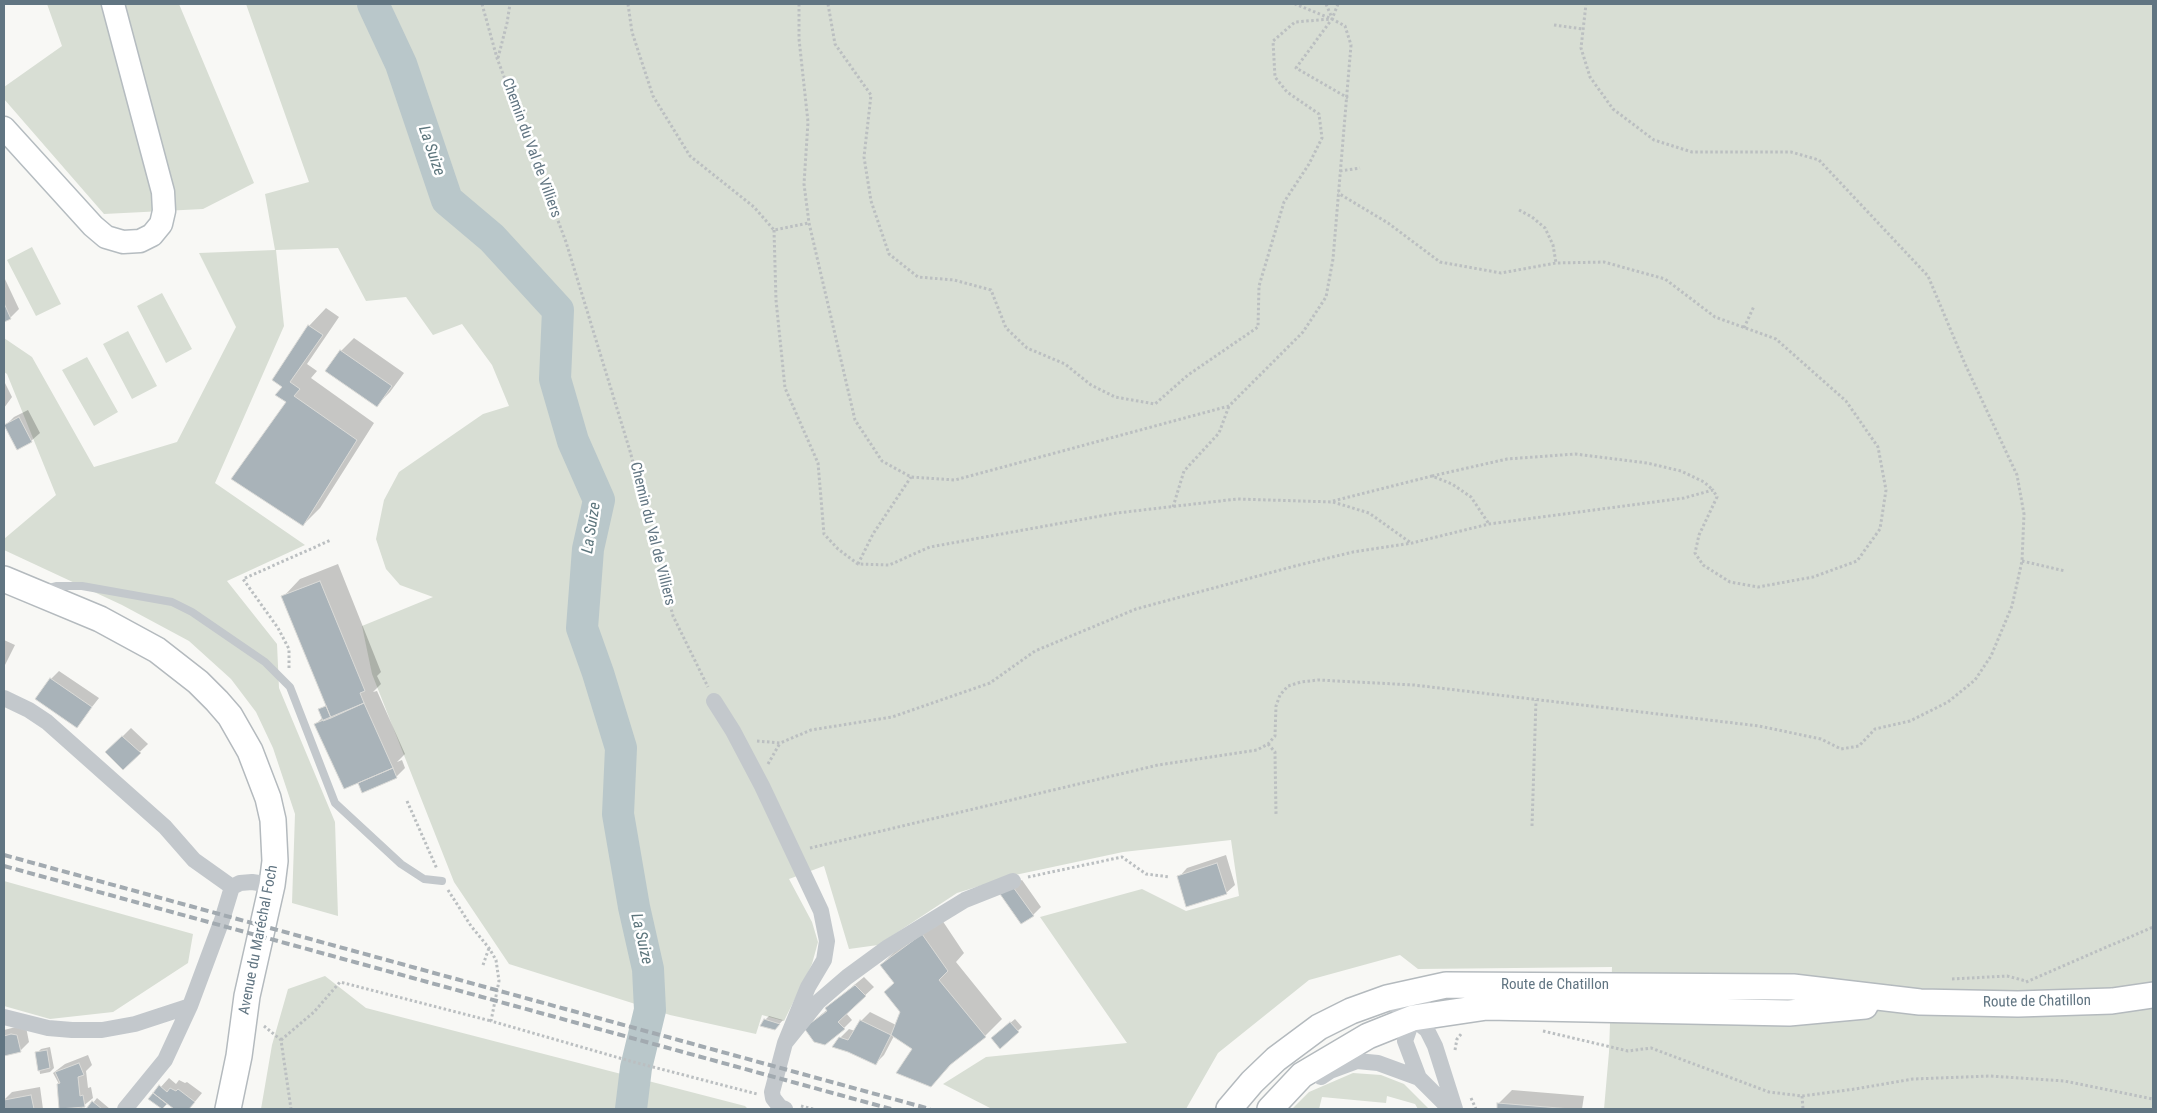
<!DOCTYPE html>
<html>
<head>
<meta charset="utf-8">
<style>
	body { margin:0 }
	#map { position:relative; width:2157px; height:1113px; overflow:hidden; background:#f8f8f5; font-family:"Roboto Condensed",sans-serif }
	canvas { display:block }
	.frame { position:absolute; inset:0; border:5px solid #617582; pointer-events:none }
</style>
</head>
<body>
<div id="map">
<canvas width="2157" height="1113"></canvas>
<div class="frame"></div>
</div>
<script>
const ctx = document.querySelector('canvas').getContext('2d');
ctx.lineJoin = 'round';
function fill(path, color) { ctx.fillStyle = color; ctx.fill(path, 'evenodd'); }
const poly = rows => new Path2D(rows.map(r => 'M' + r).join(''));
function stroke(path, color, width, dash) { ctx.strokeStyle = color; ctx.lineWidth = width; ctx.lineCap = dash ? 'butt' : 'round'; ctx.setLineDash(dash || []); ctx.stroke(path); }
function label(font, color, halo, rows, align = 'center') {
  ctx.font = font + ' "Roboto Condensed",sans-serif'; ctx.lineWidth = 5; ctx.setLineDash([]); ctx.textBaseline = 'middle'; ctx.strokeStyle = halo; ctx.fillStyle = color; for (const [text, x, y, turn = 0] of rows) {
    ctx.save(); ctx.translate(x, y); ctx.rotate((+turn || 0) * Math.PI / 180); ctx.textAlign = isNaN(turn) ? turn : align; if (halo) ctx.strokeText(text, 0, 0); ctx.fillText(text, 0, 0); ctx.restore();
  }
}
const green = poly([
	[47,4,179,4,254,183,203,209,104,214,4,99,4,87,62,46],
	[246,4,2153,4,2153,1109,1604,1109,1609,1052,1612,967,1418,969,1400,955,1309,980,1218,1053,1186,1109,992,1109,943,1084,986,1057,1127,1043,1040,917,1142,889,1186,911,1239,896,1231,840,1123,852,1015,875,957,893,878,945,849,949,824,866,789,879,812,922,818,942,812,964,784,1021,762,1015,756,1034,670,1015,509,964,454,882,372,674,362,626,433,597,400,585,386,569,376,539,384,500,399,472,483,414,509,406,492,365,462,324,433,335,406,297,366,301,338,248,276,250,284,326,215,483,305,545,227,581,277,644,279,688,335,822,338,916,292,903,295,814,273,748,256,712,231,679,189,641,122,605,4,550,4,539,56,495,7,374,4,372,4,338,32,357,94,467,177,442,236,327,199,253,275,250,265,194,309,182],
	[32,247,61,304,36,316,7,260],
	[162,293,192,349,166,363,137,306],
	[128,331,157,386,132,399,103,344],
	[87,357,118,412,94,426,62,370],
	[4,881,193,934,188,963,113,1012,50,1019,4,1006],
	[325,976,366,1008,745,1106,748,1109,261,1109,272,1045,288,989],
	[1353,1073,1381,1075,1404,1084,1429,1109,1418,1109,1415,1104,1387,1096,1386,1103,1322,1097,1319,1109,1292,1109,1309,1092]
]);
const shadow = poly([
	[4,277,19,309,10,318,4,320],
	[326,308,339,317,307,364,317,371,311,378,374,423,320,508,303,525,287,401,284,386,309,326],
	[354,338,404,373,390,392,377,405,327,371,341,351],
	[4,381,12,397,4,408],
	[28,410,40,433,31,441,6,425,14,417],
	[338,564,381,672,377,676,381,684,373,692,377,691,405,754,397,762,402,760,405,768,396,777,359,784,316,724,323,717,320,710,327,704,283,597,300,579],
	[4,640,15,645,4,667],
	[59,671,99,698,77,726,51,679],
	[131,728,148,744,123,768,107,752],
	[1226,855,1235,885,1226,893,1179,877,1187,868],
	[1022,880,1041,907,1033,915,1010,885],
	[940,917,964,953,956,962,1002,1019,985,1036,957,1058,931,1086,914,1048,894,1036,884,1055,875,1064,840,1038,849,1029,855,1031,861,1021,870,1012,896,1025,901,1012,895,982,881,965,899,947],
	[864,977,874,987,846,1013,852,1020,844,1028,805,1028,828,1009,836,1000],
	[769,1016,783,1020,775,1029,765,1020],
	[1015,1019,1022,1027,1001,1047,997,1034],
	[20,1026,26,1027,29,1042,20,1051,4,1055,4,1030],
	[50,1047,54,1068,50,1072,40,1074,37,1053,41,1049],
	[88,1055,92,1065,86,1071,88,1088,91,1087,93,1098,82,1107,83,1109,60,1109,59,1084,53,1073,65,1064],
	[169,1078,176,1084,179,1080,185,1083,187,1082,202,1093,189,1109,177,1109,167,1102,162,1108,150,1099],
	[40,1087,43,1109,5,1109,4,1100,12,1092],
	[1512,1090,1584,1096,1582,1109,1499,1109,1499,1103],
	[97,1098,110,1109,88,1109]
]);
const river = poly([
	[373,4,401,64,447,200,492,238,558,310,555,379,573,441,599,500,588,549,582,628,598,673,621,748,618,814,634,907,648,969,650,1010,636,1068,631,1109]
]);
const building = poly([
	[4,303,11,319,4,322,4,303],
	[308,325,323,335,290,382,300,389,294,396,357,440,303,526,231,479,286,402,275,395,282,387,272,380,308,325],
	[340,350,392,386,377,407,325,371,340,350],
	[19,417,32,442,17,450,4,425,19,417],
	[320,581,365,691,360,693,364,703,331,718,281,596,320,581],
	[50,678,92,707,77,728,35,699,50,678],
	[364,703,393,768,344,789,314,724,364,703],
	[326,706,331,718,323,721,318,709,326,706],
	[122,736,141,753,123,770,105,752,122,736],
	[393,768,397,778,362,793,358,783,393,768],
	[1217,863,1227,894,1186,907,1177,876,1217,863],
	[1013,887,1034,916,1021,924,1000,894,1013,887],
	[922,934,948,971,939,980,986,1037,950,1065,931,1087,896,1073,912,1049,891,1035,900,1012,884,992,894,983,880,965,922,934],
	[855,985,866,996,838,1022,845,1029,825,1045,814,1042,804,1028,827,1011,825,1008,855,985],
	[764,1019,780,1024,775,1030,760,1026,764,1019],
	[860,1020,891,1035,876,1065,848,1052,832,1047,839,1037,848,1040,860,1020],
	[1010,1022,1019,1032,1000,1049,991,1038,1010,1022],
	[11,1034,17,1035,21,1052,4,1056,4,1036,11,1034],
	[47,1050,50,1068,38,1071,35,1052,47,1050],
	[79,1063,84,1075,78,1077,80,1096,83,1095,85,1107,59,1109,57,1084,60,1083,55,1072,79,1063],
	[159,1085,167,1092,170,1088,176,1091,178,1089,195,1102,189,1109,174,1109,153,1093,159,1085],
	[153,1093,167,1104,162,1109,148,1099,153,1093],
	[31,1095,34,1109,4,1109,4,1100,31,1095],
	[92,1101,102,1109,86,1109,92,1101],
	[1497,1103,1571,1109,1497,1109,1497,1103]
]);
const path = poly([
	[482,4,497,58,566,242,630,451,673,616,708,687],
	[628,4,632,32,653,96,690,156,754,207,774,230,809,223],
	[799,4,799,39,808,122,804,184,809,223,855,420,882,461,911,477,955,480,1229,406,1303,332,1326,297,1333,259,1351,45,1345,26,1332,19,1295,4],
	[828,4,835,44,871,95,864,157,871,201,889,254,918,277,954,280,991,290,1006,328,1027,348,1065,364,1091,385,1115,397,1155,404,1188,375,1258,327,1259,286,1284,202,1309,164,1322,138,1319,114,1287,92,1275,77,1273,41,1295,22,1331,19],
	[1326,4,1332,18],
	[1338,4,1332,19,1296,68,1348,98],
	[1554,25,1583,29],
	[498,58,507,23,510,4],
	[1340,171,1360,168],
	[1519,210,1532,217,1545,228,1553,245,1556,263],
	[774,230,776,300,785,388,818,463,824,534,838,549,858,564,889,565,930,547,1117,513,1237,499,1333,502,1369,513,1411,543],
	[1744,328,1754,306],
	[1432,476,1507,459,1575,454,1647,463,1681,471,1704,482,1713,490],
	[1333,501,1432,476,1452,484,1471,497,1489,524],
	[1173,507,1184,471,1219,433,1229,406],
	[2022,561,2065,571],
	[858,564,873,534,911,477],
	[289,668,289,649,278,628,243,579,331,540],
	[757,741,780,743,811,730,892,717,990,683,1035,651,1136,609,1295,566,1353,552,1412,543,1489,524,1684,498,1713,490,1717,497,1699,535,1695,553,1703,565,1730,582,1758,587,1813,577,1857,561,1880,529,1886,490,1878,447,1846,401,1776,339,1715,317,1665,279,1604,262,1556,263,1501,273,1440,262,1388,223,1338,193],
	[1268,744,1275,752,1276,814],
	[768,764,780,743],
	[407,801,437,869],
	[1532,826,1536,700],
	[810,848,1158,765,1257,750,1268,744,1275,736,1276,706,1280,695,1288,686,1301,682,1318,680,1414,685,1759,726,1821,739,1841,749,1859,746,1875,729,1910,721,1948,702,1975,680,1991,656,2012,606,2022,561,2024,514,2017,475,1965,364,1928,276,1819,160,1791,152,1692,152,1654,140,1613,109,1590,77,1581,48,1586,4],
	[1028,877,1122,857,1146,874,1170,877],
	[448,890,471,926,489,948,496,960,499,981,491,1021,630,1061,757,1094],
	[483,965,489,948],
	[1952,979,2007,976,2026,981],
	[2026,982,2153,927],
	[264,1026,281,1040,291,1109],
	[1543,1031,1628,1051,1651,1048,1769,1092,1802,1096,1855,1089,1913,1079,1990,1076,2064,1081,2153,1099],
	[281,1040,314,1012,340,982,491,1021],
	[1455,1050,1457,1039,1462,1033],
	[1802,1096,1803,1109],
	[1471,1098,1476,1109],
	[801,1106,813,1109]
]);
const lane = poly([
	[45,589,57,586,82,586,172,602,192,612,265,662,290,687,335,803,401,864,424,879,442,881]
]);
const street = poly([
	[4,698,29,710,47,722,165,827,194,860,232,887],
	[714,701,733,731,762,786,821,911,827,941,824,960,808,987,785,1043],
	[1429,988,1413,1018,1405,1041,1419,1078,1450,1109],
	[1387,998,1427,1030,1435,1046,1455,1109],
	[4,1017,48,1028,72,1030,102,1030,135,1024,190,1006,222,920,232,887,240,883,252,882,272,885],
	[1321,1077,1330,1071,1357,1061,1378,1063,1419,1078],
	[125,1109,165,1060,190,1006],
	[785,1109,780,1107,773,1098,772,1092,785,1043,818,1002,847,977,888,947,965,900,1013,881]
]);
const secondary = poly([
	[4,128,93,226,106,237,123,242,140,241,152,235,161,224,164,211,163,192,113,4]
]);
const primary = poly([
	[4,579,100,619,157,650,198,682,217,701,230,716,250,751,268,798,273,820,275,861,272,885,247,996,239,1056,228,1109],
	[1229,1109,1252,1082,1276,1059,1319,1027,1351,1011,1387,998,1446,985,1793,987,1920,1002,2018,1004,2112,1001,2153,995],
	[1270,1109,1302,1075,1368,1036,1413,1018,1487,1007,1789,1013,1865,1006]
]);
const rail = poly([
	[4,855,930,1109],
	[4,866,891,1109]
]);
const streetNames = [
	["Chemin du Val de Villiers",531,148,70],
	["Chemin du Val de Villiers",652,534,76],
	["Avenue du Maréchal Foch",259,940,-79],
	["Route de Chatillon",1555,985],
	["Route de Chatillon",2037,1002,-1]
];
const waterNames = [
	["La Suize",431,151,71],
	["La Suize",592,528,-81],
	["La Suize",641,939,77]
];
fill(green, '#d8ded4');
fill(shadow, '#0003');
stroke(river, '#b9c7ca', 32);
fill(building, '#a9b3b9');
stroke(building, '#dadad7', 1);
stroke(secondary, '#b5bcc0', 25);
stroke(primary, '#b4babe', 28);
stroke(path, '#bbbfc1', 3, [2.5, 2.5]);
stroke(lane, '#c3c8cc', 8);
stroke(street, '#c3c8cc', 16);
stroke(secondary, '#fff', 22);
stroke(primary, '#fff', 25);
stroke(rail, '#a2aab0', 4, [8, 4]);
label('15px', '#617582', '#fff', streetNames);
label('italic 16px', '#5c757c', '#fff', waterNames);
</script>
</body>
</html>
